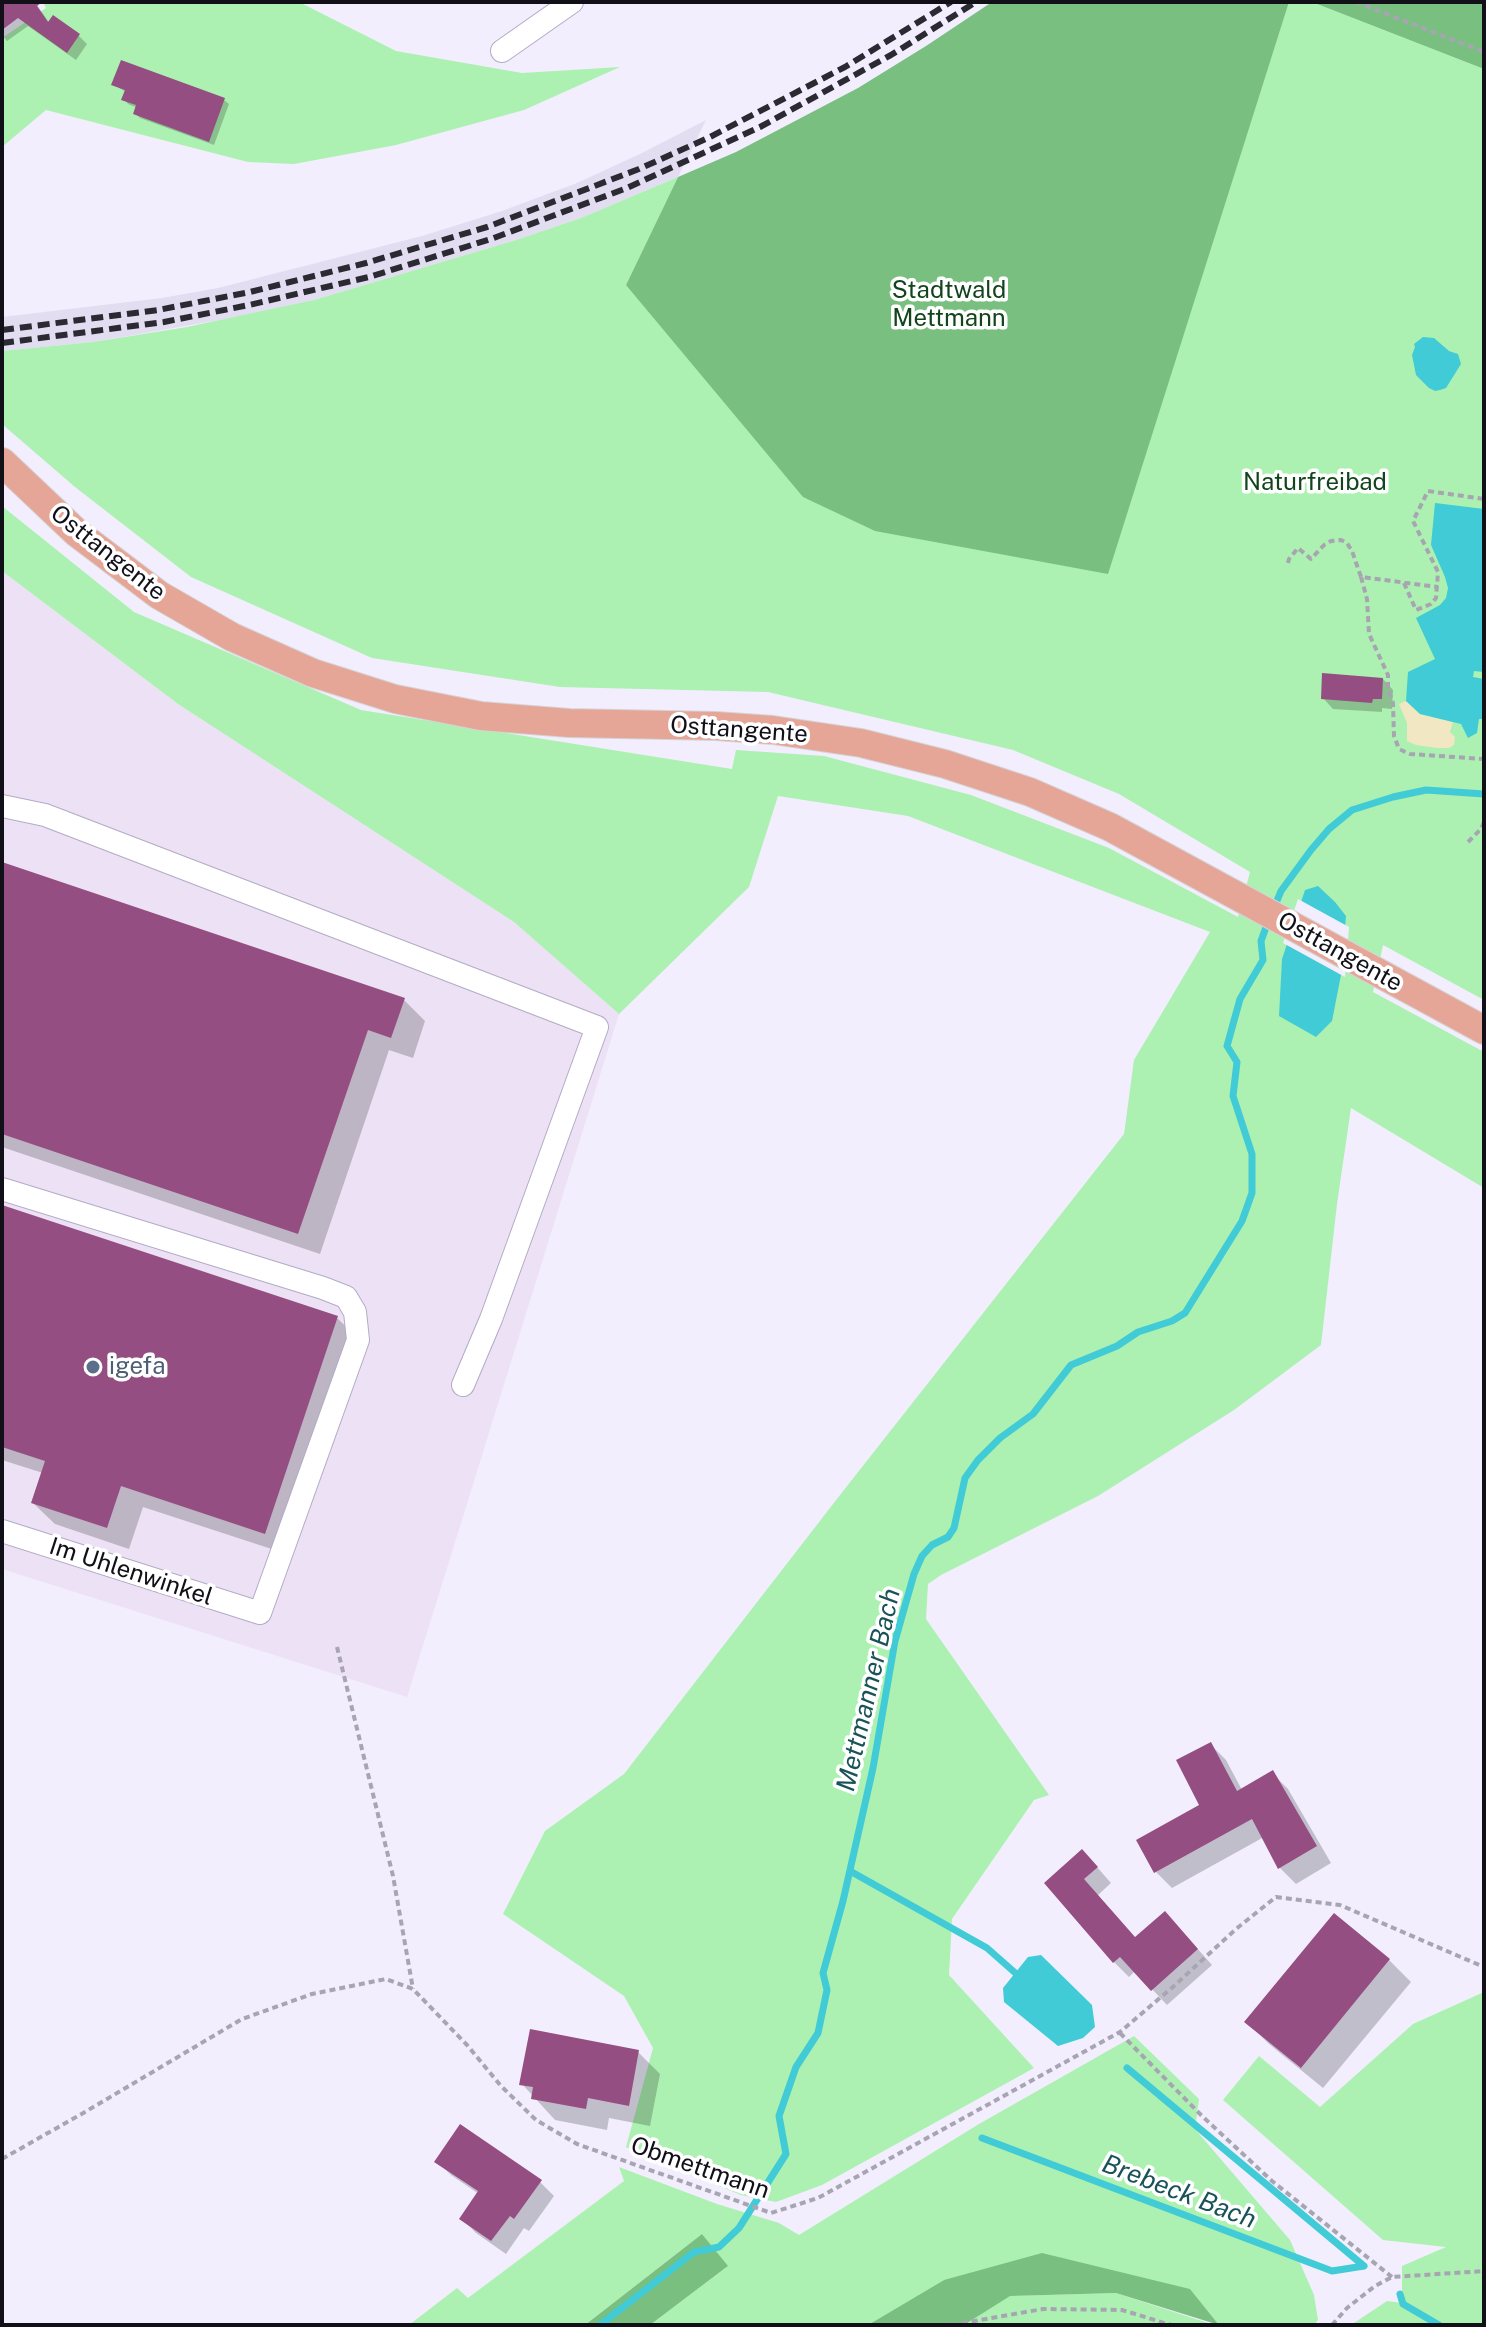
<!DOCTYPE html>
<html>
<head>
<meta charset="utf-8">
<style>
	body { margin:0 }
	#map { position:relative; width:1486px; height:2327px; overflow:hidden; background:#f2eefe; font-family:"Public Sans",sans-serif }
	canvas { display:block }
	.frame { position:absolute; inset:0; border:4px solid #110f18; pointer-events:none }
</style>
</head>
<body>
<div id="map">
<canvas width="1486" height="2327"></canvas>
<div class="frame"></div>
</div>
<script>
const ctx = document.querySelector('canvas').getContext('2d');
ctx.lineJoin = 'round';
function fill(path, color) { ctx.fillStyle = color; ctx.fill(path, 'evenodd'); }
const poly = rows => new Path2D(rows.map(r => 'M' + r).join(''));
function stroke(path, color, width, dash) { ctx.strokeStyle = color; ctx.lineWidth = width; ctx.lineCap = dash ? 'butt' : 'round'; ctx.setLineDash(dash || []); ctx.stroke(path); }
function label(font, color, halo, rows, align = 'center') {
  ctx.font = font + ' "Public Sans",sans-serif'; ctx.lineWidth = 7; ctx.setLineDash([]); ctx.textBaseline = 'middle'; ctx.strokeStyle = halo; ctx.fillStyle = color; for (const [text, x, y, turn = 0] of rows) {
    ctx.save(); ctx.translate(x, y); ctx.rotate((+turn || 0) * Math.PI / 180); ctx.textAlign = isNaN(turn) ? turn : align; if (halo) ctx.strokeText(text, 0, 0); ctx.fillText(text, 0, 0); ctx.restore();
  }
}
const commercial = poly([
	[2,571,178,704,514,922,619,1014,407,1697,2,1569]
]);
const built = poly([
	[706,120,678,177,581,218,516,240,314,300,249,315,93,342,2,351,2,317,162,298,218,288,422,236,502,211,577,183,640,154]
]);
const green = poly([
	[43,2,299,2,396,51,522,73,620,67,524,110,396,145,294,164,248,162,46,110,2,147,2,38,46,8],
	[1289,2,1312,2,1484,69,1484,1000,1383,945,1373,992,1484,1052,1484,1188,1351,1108,1337,1204,1321,1345,1234,1410,1098,1496,941,1575,928,1584,926,1619,1049,1795,1034,1800,952,1919,949,1975,1034,2068,822,2185,776,2202,741,2195,626,2147,653,2048,624,1996,503,1914,545,1831,624,1774,840,1495,1124,1134,1134,1060,1210,932,908,816,778,796,749,887,619,1014,514,922,178,704,2,571,2,506,134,612,361,710,732,769,736,750,824,756,971,795,1109,848,1238,917,1250,872,1119,794,1013,750,768,692,560,687,372,658,191,577,75,487,2,424,2,351,93,342,187,327,314,300,516,240,581,218,678,177,626,285,1107,574],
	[1484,1992,1484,2325,1351,2325,1387,2301,1402,2303,1402,2266,1446,2247,1383,2240,1223,2100,1259,2056,1320,2107,1413,2024],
	[1134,2036,1199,2099,1195,2129,1290,2240,1314,2295,1318,2320,1314,2325,1219,2325,1190,2289,944,2280,868,2325,650,2325,727,2267,702,2234,585,2325,409,2325,457,2288,468,2298,624,2181,619,2167,717,2204,779,2223,799,2235,979,2124],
	[1116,2293,1214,2325,964,2325,1009,2296]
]);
const forest = poly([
	[992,2,1289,2,1108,574,875,531,803,497,626,285,678,177,736,152,858,88,926,46],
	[1312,2,1484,2,1484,69],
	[702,2234,728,2266,650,2325,585,2325],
	[1042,2253,1190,2289,1219,2325,1116,2293,1010,2296,964,2325,868,2325,944,2280]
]);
const sand = poly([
	[1406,701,1420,714,1453,722,1450,732,1455,737,1454,745,1449,748,1437,748,1416,745,1407,741,1407,723,1399,704]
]);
const water = poly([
	[1423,337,1434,338,1449,351,1458,354,1461,364,1446,388,1440,390,1435,391,1429,388,1416,375,1412,355,1415,347,1414,344],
	[1435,503,1484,509,1484,672,1474,671,1473,677,1484,679,1484,719,1479,719,1477,733,1468,738,1461,724,1420,714,1406,701,1408,672,1435,659,1416,618,1440,605,1446,598,1448,588,1445,577,1431,545],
	[1318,886,1335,902,1346,916,1341,975,1332,1021,1316,1037,1279,1016,1282,959,1305,890],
	[1041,1955,1092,2005,1095,2027,1083,2038,1058,2046,1004,2002,1003,1988,1028,1957]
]);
const pier = poly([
	[1298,899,1349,927,1345,977,1283,943]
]);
const shadow = poly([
	[2,2,35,2,50,24,79,36,87,44,76,60,28,26,7,41,2,35],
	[114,85,224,100,229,104,214,145,140,118,136,114,138,108,128,104,124,99,126,92],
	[1383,679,1393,690,1392,709,1382,708,1382,712,1333,709,1323,698],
	[2,864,404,1000,425,1021,413,1058,389,1050,320,1254,2,1147],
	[2,1207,337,1318,359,1339,287,1554,143,1507,129,1549,55,1524,33,1503,43,1473,2,1460],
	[1210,1744,1226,1760,1242,1790,1272,1773,1288,1789,1331,1863,1296,1884,1280,1868,1264,1837,1172,1888,1156,1872,1202,1806],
	[1096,1866,1111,1883,1097,1896,1136,1939,1180,1929,1212,1965,1167,2005,1135,1971,1129,1977,1114,1962,1046,1883],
	[1334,1916,1389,1960,1411,1982,1323,2088,1269,2044,1247,2022],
	[638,2052,660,2074,650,2126,609,2118,607,2130,555,2120,522,2084],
	[437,2161,540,2182,554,2196,529,2231,524,2228,506,2254,476,2233,462,2219,479,2194,451,2175]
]);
const stream = poly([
	[1274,908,1281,891,1311,850,1329,829,1352,810,1393,797,1426,790,1484,794],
	[850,1871,987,1948,1021,1978],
	[1127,2068,1364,2266],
	[982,2138,1332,2271,1364,2266],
	[1400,2294,1403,2304,1439,2325],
	[600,2325,694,2252,719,2247,739,2228,786,2154,779,2116,796,2067,818,2033,827,1990,823,1973,843,1901,873,1768,895,1641,914,1574,922,1556,932,1545,948,1537,954,1528,965,1478,978,1460,1000,1438,1033,1414,1071,1365,1117,1346,1138,1332,1172,1321,1185,1313,1242,1221,1252,1193,1252,1154,1233,1096,1237,1062,1227,1046,1240,999,1263,960,1261,941,1269,919]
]);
const building = poly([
	[2,2,42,2,37,6,48,22,53,15,80,34,67,53,18,18,2,30],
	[121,60,225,98,209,142,133,114,136,105,121,100,125,90,111,85],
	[1322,673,1383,678,1382,699,1373,699,1372,703,1321,699],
	[2,862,405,998,391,1038,368,1030,298,1234,2,1134],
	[2,1205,338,1316,265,1534,121,1486,107,1528,31,1503,45,1461,2,1447],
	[1211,1742,1237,1791,1273,1770,1317,1846,1278,1869,1252,1819,1154,1873,1136,1840,1199,1805,1176,1760],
	[1082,1849,1098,1867,1084,1879,1135,1937,1165,1911,1198,1949,1151,1991,1120,1957,1113,1963,1044,1883],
	[1334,1913,1390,1959,1301,2068,1244,2022],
	[530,2029,639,2050,629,2106,588,2098,586,2109,531,2099,533,2087,519,2085],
	[460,2124,542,2180,514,2219,510,2216,491,2241,459,2219,478,2191,434,2162]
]);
const path = poly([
	[1356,2,1484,52],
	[1288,563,1289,559,1298,548,1311,559,1324,545,1331,541,1341,540,1347,543,1352,551,1361,577,1438,587],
	[1361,577,1367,599,1369,634,1388,675,1388,689,1393,703,1394,736,1399,749,1410,754,1484,759],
	[1404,583,1416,610,1431,604,1436,598,1438,572,1413,521,1428,491,1484,499],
	[1468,842,1481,829,1484,822],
	[337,1647,393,1876,413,1989],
	[1120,2033,1202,2116,1272,2181,1392,2277],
	[2,2159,85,2112,242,2019,312,1994,386,1979,413,1989,467,2045,501,2086,536,2120,577,2144,771,2213,818,2198,1120,2032,1174,1986,1236,1929,1276,1897,1340,1905,1484,1967],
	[952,2325,1043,2309,1122,2310,1171,2325],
	[1332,2325,1347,2308,1375,2286,1392,2277,1484,2271]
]);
const minor = poly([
	[502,51,572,2],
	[2,806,45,815,597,1027,491,1319,463,1385],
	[2,1189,323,1288,346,1297,355,1312,358,1340,260,1613,2,1531]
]);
const major = poly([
	[2,462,77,533,159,595,232,637,313,673,395,699,481,716,569,723,716,726,773,730,861,743,945,764,1030,792,1110,827,1484,1030]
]);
const rail = poly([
	[2,330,158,310,250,292,366,263,487,227,639,169,710,137,845,67,951,2],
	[2,343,164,322,249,305,369,277,491,239,627,188,760,127,891,55,976,2]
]);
const markers = [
	[93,1367,8,"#5c6f8a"]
];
const parkNames = [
	["Stadtwald",949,291],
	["Mettmann",949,319],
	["Naturfreibad",1315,483]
];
const streetNames = [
	["Osttangente",108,553,38],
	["Osttangente",739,730,4],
	["Osttangente",1340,952,29],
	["Im Uhlenwinkel",131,1572,18],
	["Obmettmann",700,2168,19]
];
const serviceNames = [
	["igefa",109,1367]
];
const waterNames = [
	["Mettmanner Bach",869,1690,-77],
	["Brebeck Bach",1179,2192,21]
];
fill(commercial, '#ede1f6');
fill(built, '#e2ddf1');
fill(green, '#acf1b1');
fill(forest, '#79bf7f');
fill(sand, '#f1e7c2');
fill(water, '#40cbd6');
fill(pier, '#f2eefe');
fill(shadow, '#0003');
stroke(stream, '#40cbd6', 7);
fill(building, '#954e81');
stroke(minor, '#b2abc5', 24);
stroke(major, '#d4d4d5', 30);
stroke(path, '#a8a5b2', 4, [6, 4]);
stroke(minor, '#fff', 22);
stroke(major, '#e5a698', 28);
stroke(rail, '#2b2932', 6, [12, 6]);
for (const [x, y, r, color] of markers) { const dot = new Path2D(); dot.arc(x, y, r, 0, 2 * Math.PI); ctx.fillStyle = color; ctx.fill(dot); stroke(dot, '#fff', 3); }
label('24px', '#12451b', '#fff', parkNames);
label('24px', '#110f18', '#fff', streetNames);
label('24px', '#4e5e75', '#fff', serviceNames, 'left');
label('italic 26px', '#195358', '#fff', waterNames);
</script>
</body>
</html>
